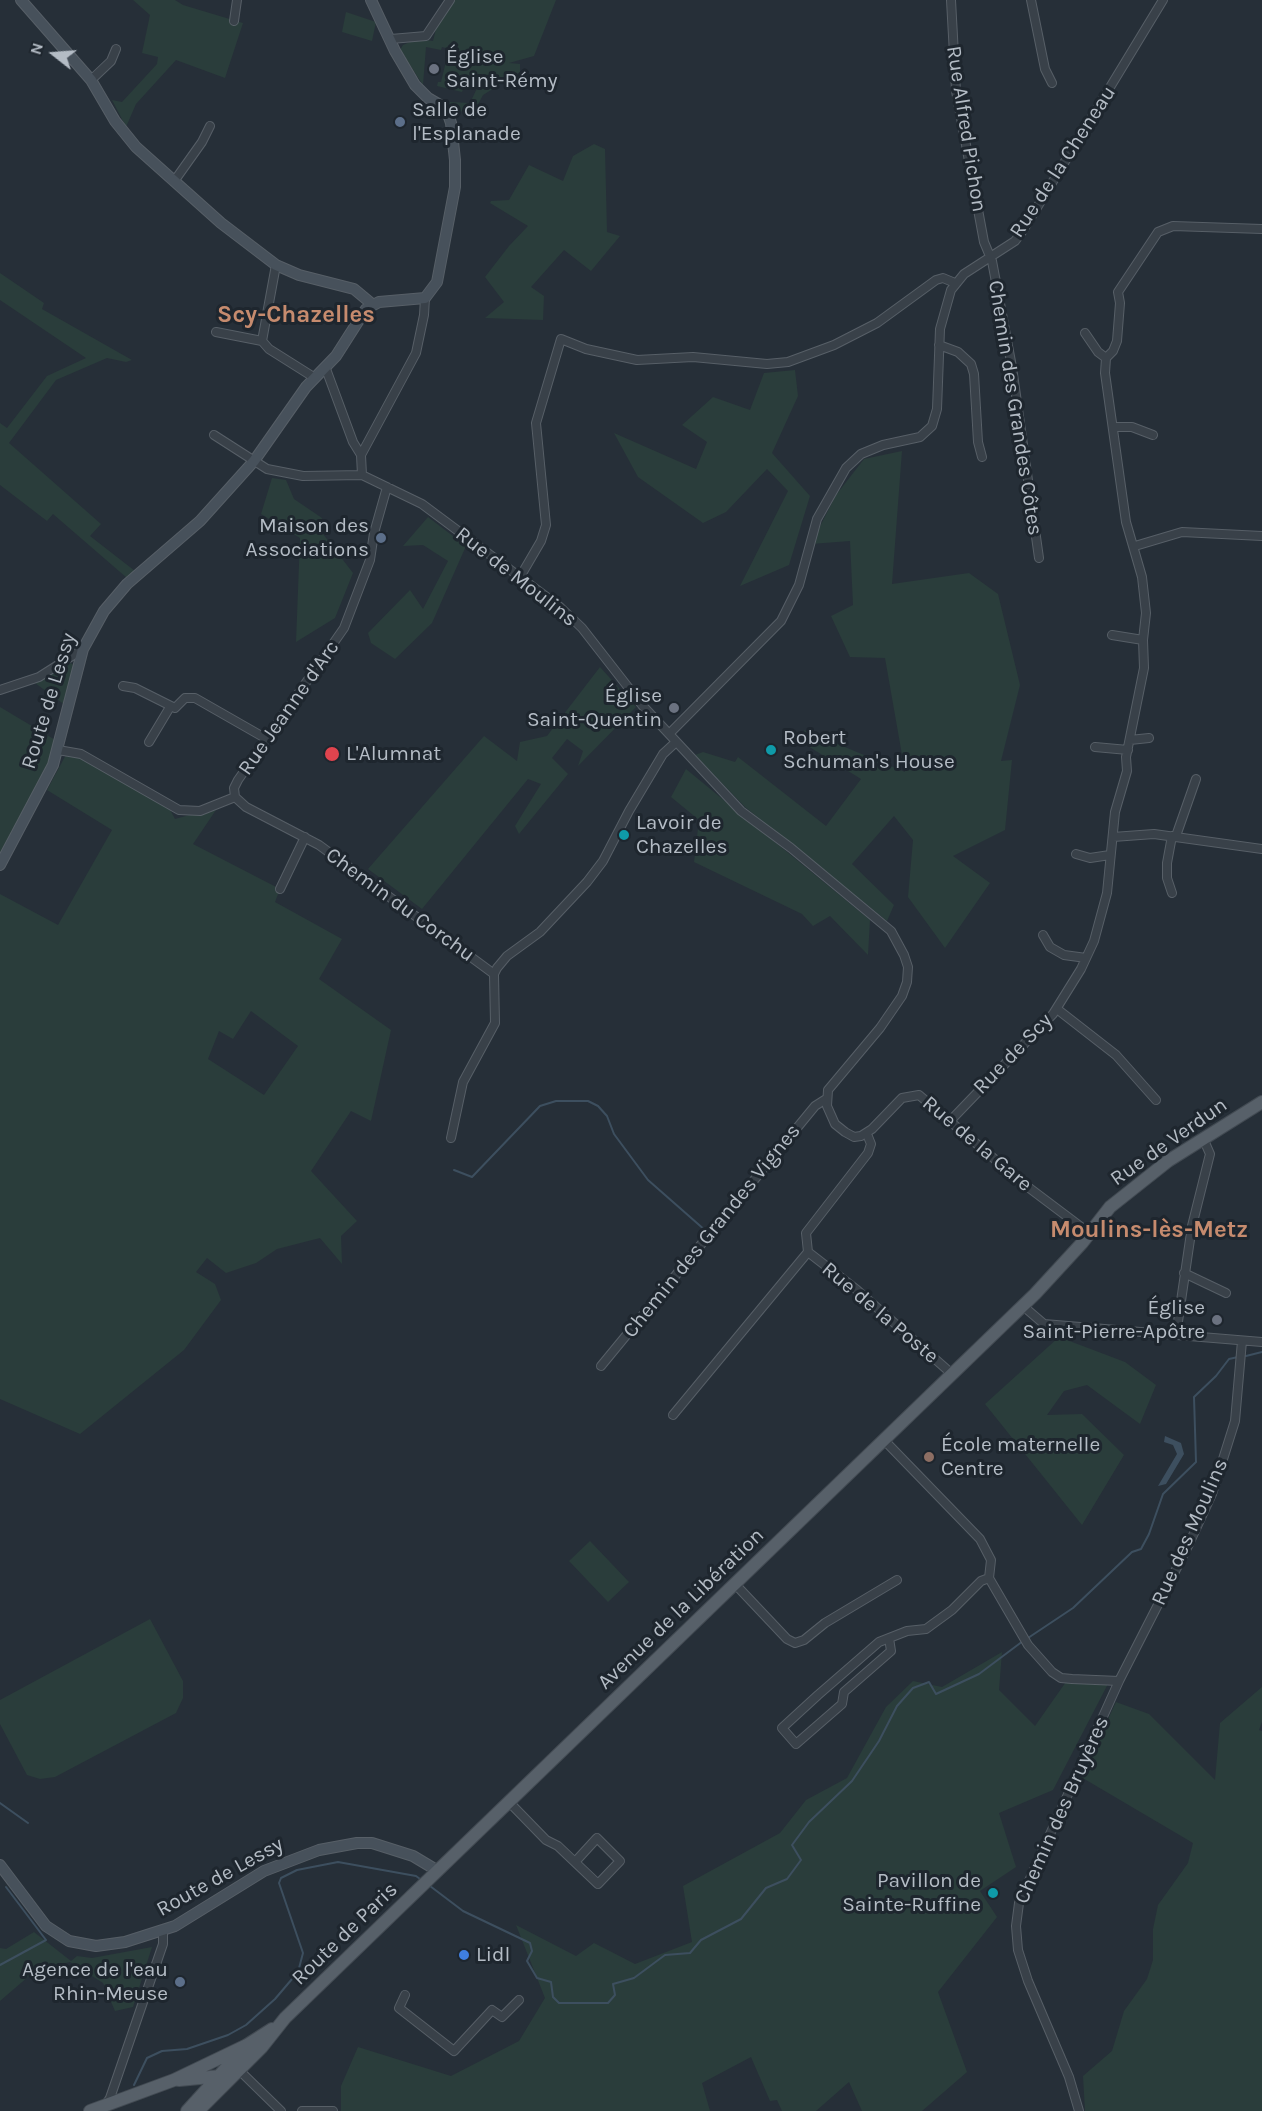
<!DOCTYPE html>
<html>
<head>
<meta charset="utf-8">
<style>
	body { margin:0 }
	#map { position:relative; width:1262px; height:2111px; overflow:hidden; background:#262f38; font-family:Karla,sans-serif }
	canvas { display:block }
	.north { position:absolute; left:24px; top:24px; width:60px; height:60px; -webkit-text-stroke:4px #1e262e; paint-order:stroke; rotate:287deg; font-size:16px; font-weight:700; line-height:24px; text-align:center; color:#b4bcc5 }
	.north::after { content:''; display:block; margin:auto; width:21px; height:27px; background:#b4bcc5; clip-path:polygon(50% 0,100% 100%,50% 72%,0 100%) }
</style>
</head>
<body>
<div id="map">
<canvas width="1262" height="2111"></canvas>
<div class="north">N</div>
</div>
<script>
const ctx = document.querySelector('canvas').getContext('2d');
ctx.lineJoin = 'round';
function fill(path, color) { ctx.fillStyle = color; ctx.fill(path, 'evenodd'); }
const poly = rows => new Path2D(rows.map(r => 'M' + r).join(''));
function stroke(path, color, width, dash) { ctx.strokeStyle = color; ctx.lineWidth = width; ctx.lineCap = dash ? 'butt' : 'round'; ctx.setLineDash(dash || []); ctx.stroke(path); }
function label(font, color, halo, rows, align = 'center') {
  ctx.font = font + ' Karla,sans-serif'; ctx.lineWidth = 6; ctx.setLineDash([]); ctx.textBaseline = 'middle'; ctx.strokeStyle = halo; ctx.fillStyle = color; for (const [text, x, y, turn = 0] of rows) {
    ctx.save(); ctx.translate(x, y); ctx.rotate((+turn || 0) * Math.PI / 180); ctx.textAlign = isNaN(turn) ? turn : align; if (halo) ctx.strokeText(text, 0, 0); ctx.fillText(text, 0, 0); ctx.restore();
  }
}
const green = poly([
	[133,0,175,0,183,5,243,23,225,78,176,60,136,104,126,127,112,100,122,102,157,64,158,57,142,53,150,15],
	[453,0,556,0,534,56,509,63,520,64,520,72,483,95,472,116,449,106,450,102,470,103,480,82,468,77,462,92,437,86,438,82,441,82,449,49,442,47,441,50,426,47,423,85,400,50,403,45,417,39,433,41,436,29],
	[346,12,376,22,372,41,342,32],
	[594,144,605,149,607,232,620,236,591,271,564,250,531,287,544,296,543,320,485,318,504,302,485,277,509,246,528,226,490,203,491,201,509,200,529,165,563,181,573,156],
	[0,273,44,303,42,309,132,360,126,362,107,358,56,380,9,443,101,524,90,536,135,571,127,578,53,514,47,521,0,485,0,423,7,428,47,376,86,358,0,300],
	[795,370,798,396,772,453,810,496,789,565,740,586,788,491,767,469,726,512,703,523,638,477,614,433,696,469,707,442,682,425,713,397,750,410,764,373],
	[902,451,892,584,969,573,998,594,1020,685,1001,761,1012,760,1005,830,953,856,990,883,945,948,908,897,913,840,894,816,852,864,894,905,887,921,745,807,695,755,703,752,735,762,738,757,826,826,861,779,803,743,804,730,905,772,885,658,850,657,831,616,853,605,850,541,811,544,836,495,864,459],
	[272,478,286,480,294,499,322,518,320,530,353,573,335,618,296,642,300,538,261,514],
	[428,517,466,546,432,623,395,659,371,643,368,633,410,590,423,609,448,561,423,545,403,546],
	[69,662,75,666,65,705,35,683],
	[600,667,636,707,578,766,583,751,567,739,552,758,568,774,519,834,515,826,541,784,528,779,422,909,368,869,484,736,517,761,520,742,547,736],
	[0,707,57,741,49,764,0,856],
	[68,751,166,802,175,819,218,807,193,844,280,889,275,902,342,939,319,979,391,1030,371,1121,351,1111,311,1171,357,1221,341,1236,342,1264,320,1238,277,1249,256,1263,226,1273,207,1258,196,1272,215,1284,221,1300,184,1350,80,1434,0,1399,0,894,58,925,112,830,47,790],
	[251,1011,298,1046,264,1095,208,1059,219,1031,233,1039],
	[686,769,870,920,868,955,830,916,813,926,802,914,694,862,699,820,671,797],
	[1059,1337,1125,1362,1156,1385,1140,1424,1087,1385,1064,1391,1047,1415,1082,1414,1124,1455,1082,1525,985,1404],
	[590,1541,629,1582,608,1602,569,1561],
	[150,1619,183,1681,183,1698,176,1713,55,1777,40,1779,27,1775,0,1724,0,1700],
	[1002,1652,999,1690,1035,1726,1068,1679,1110,1680,1053,1790,999,1813,1016,1867,980,1891,997,1917,938,1992,967,2072,922,2111,862,2111,849,2082,816,2111,782,2111,777,2100,770,2101,751,2057,702,2083,710,2111,341,2111,341,2086,358,2047,451,2076,519,2041,545,1998,516,1925,576,1956,594,1943,635,1964,692,1942,683,1886,780,1833,806,1800,847,1778,886,1707,913,1681,942,1687],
	[1262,1687,1262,1722,1259,1730,1262,1731,1262,2111,1085,2111,1083,2076,1112,2051,1124,2011,1147,1979,1153,1960,1153,1929,1158,1905,1188,1863,1193,1843,1081,1777,1116,1702,1149,1714,1215,1780,1220,1723],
	[34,1932,71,1961,77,1956,92,1958,152,1947,133,2007,115,2011,103,1983,70,1962,36,1970,0,2001,0,1948,6,1949]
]);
const water = poly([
	[1165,1436,1181,1443,1184,1454,1166,1484,1158,1486,1177,1454,1173,1445,1164,1442]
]);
const stream = poly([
	[454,1170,472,1177,540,1106,556,1101,588,1101,598,1106,607,1116,614,1134,648,1180,706,1231],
	[1246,1356,1262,1352],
	[1028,1638,1073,1608,1132,1552,1141,1549,1149,1534,1163,1494,1196,1462,1194,1397,1216,1376,1229,1359,1238,1357],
	[0,1803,28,1823],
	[430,1886,463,1911,530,1943,532,1951,527,1961,537,1978,551,1982,553,1997,559,2003,608,2003,615,1995,613,1984,634,1978,665,1955,690,1953,701,1940,741,1919,766,1888,787,1879,801,1860,792,1845,809,1822,852,1781,879,1741,897,1706,913,1688,929,1682,936,1694,979,1674,1023,1641],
	[0,1965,46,1940,6,1887],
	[134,2085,147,2058,162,2051,187,2049,228,2035,246,2025,275,1999,298,1972,303,1953,279,1883,281,1878,297,1870,338,1862,416,1876,420,1879]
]);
const street = poly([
	[951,0,956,91,984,242,992,261,1012,367,1039,558],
	[1031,0,1045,69,1052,83],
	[234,21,237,0],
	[391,39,426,36,450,0],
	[91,80,111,61,116,49],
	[175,180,202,142,210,126],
	[276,265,262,341,269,349,315,378],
	[216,332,262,341],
	[939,345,958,352,971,364,974,374,978,442,982,457],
	[1106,358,1113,351,1117,341,1120,303,1118,292,1158,232,1173,226,1262,229],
	[326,369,353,442,361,455],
	[1114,427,1132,427,1153,435],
	[214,435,267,469,303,476,362,475],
	[362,475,422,504,560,607,582,628,642,705,741,811,791,848,891,931,904,955,908,967,907,982,902,996,880,1028,828,1090,827,1106,835,1124,845,1132,854,1137,861,1136,872,1129,902,1098,919,1095,1024,1184,1089,1233],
	[362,475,361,455,416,353,424,315,425,298],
	[387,487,374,533,370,560,344,628,238,780,234,788,235,797,246,807,319,845,494,974],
	[1135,546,1182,532,1262,536],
	[520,577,541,541,546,525,536,423,561,339,586,349,637,360,693,357,767,364,788,362,834,345,877,323,936,280,943,278,955,283],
	[1112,635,1143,640],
	[123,686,135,688,175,708,185,698,195,698,265,738],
	[0,690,39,677,83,649],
	[670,733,781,621,799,585,817,519,846,468,861,454,883,445,920,437,932,426,937,409,940,329,951,290,964,274,1015,241,1024,229,1163,0],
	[1130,740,1149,738],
	[149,742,170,707],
	[1095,747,1128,750],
	[58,750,81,754,179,810,200,811,235,797],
	[1176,836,1196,779],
	[1113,837,1154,834,1262,849],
	[1076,854,1090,858,1110,855],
	[280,889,305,837],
	[1172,893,1167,878,1167,863,1172,836],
	[1043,935,1050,947,1064,955,1086,958],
	[1057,1009,1116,1055,1156,1100],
	[951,1120,1053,1014,1081,969,1094,941,1107,893,1115,812,1127,771,1126,757,1144,668,1143,640,1146,613,1142,577,1126,522,1105,373,1106,358,1098,352,1085,333],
	[451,1138,463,1082,495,1023,494,974,497,968,507,956,540,932,587,882,603,861,629,811,663,754,676,742],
	[808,1252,857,1290,952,1374],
	[808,1252,806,1233,868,1153,871,1144,867,1134],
	[1184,1273,1226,1293],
	[1023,1306,1044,1324,1262,1342],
	[1176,1335,1192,1226,1210,1154,1203,1138],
	[601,1366,815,1106,826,1099],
	[673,1415,808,1252],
	[884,1440,980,1539,991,1560,989,1578],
	[989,1578,1028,1645,1052,1672,1061,1678,1072,1679,1119,1681],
	[735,1584,787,1639,795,1643,804,1640,825,1623,897,1580],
	[889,1638,891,1651,844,1692,842,1704,796,1744,782,1728,818,1695,879,1642,907,1631,926,1629,952,1610,981,1581,989,1578],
	[509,1802,546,1840,558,1846,598,1884,620,1861,597,1838,575,1862],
	[405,1995,399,2008,454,2051,492,2010,502,2017,519,2000],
	[239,2070,281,2111],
	[105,2106,110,2098,163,1944,163,1932],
	[302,2111,333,2111],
	[1079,2111,1069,2077,1028,1981,1018,1950,1016,1926,1019,1903,1119,1681,1189,1544,1212,1494,1235,1421,1242,1341]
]);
const secondary = poly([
	[21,0,91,80,115,121,136,147,221,223,276,265,299,275,354,289,372,304],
	[0,865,53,765,83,649,104,611,127,584,200,521,254,461,306,387,336,356,366,309,379,302,425,298,437,282,455,187,455,160,451,123,448,114,440,105,428,98,415,85,395,51,371,0],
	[0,1865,46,1926,69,1941,96,1946,125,1942,175,1926,264,1871,319,1850,357,1843,372,1843,413,1856,438,1871]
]);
const primary = poly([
	[179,2080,221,2076],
	[90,2111,174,2080,247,2045],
	[187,2111,247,2045,272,2029],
	[198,2111,262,2047,285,2018,1035,1294,1082,1243,1110,1207,1168,1161,1262,1102]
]);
const markers = [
	[434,69,6,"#6b7280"],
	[400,122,6,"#5c6f8a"],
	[381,538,6,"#5c6f8a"],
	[674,708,6,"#6b7280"],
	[771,750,6,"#0f9aa8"],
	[332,754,8,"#e0444e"],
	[624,835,6,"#0f9aa8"],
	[1217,1320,6,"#6b7280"],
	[929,1457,6,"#8d6e63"],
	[993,1893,6,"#0f9aa8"],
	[464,1955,6,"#3f7fe0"],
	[180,1982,6,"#5c6f8a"]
];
const poiNames = [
	["Église",446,57],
	["Saint-Rémy",446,81],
	["Salle de",412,110],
	["l'Esplanade",412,134],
	["Maison des",369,526,"right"],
	["Associations",369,550,"right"],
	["Église",662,696,"right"],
	["Saint-Quentin",662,720,"right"],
	["Robert",783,738],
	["Schuman's House",783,762],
	["L'Alumnat",346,754],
	["Lavoir de",636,823],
	["Chazelles",636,847],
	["Église",1205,1308,"right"],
	["Saint-Pierre-Apôtre",1205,1332,"right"],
	["École maternelle",941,1445],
	["Centre",941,1469],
	["Pavillon de",981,1881,"right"],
	["Sainte-Ruffine",981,1905,"right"],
	["Lidl",476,1955],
	["Agence de l'eau",168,1970,"right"],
	["Rhin-Meuse",168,1994,"right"]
];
const streetNames = [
	["Rue Alfred Pichon",966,129,81],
	["Rue de la Cheneau",1063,162,-57],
	["Chemin des Grandes Côtes",1015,408,81],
	["Rue de Moulins",516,577,38],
	["Route de Lessy",49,701,-73],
	["Rue Jeanne d'Arc",289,708,-55],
	["Chemin du Corchu",400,905,36],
	["Rue de Scy",1013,1054,-46],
	["Rue de Verdun",1169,1142,-35],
	["Rue de la Gare",977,1144,40],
	["Chemin des Grandes Vignes",712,1231,-51],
	["Rue de la Poste",880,1313,40],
	["Rue des Moulins",1190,1532,-66],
	["Avenue de la Libération",681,1609,-44],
	["Chemin des Bruyères",1062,1810,-66],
	["Route de Lessy",220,1877,-29],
	["Route de Paris",345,1934,-44]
];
const quarterNames = [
	["Scy-Chazelles",296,315],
	["Moulins-lès-Metz",1149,1230]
];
fill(green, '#2a3d3b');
fill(water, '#3d4f5f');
stroke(stream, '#3d4f5f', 2);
stroke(street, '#575f67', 10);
stroke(secondary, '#575f67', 12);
stroke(primary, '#424a52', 14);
stroke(street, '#394149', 8);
stroke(secondary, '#47515b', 10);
stroke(primary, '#576069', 12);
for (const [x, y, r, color] of markers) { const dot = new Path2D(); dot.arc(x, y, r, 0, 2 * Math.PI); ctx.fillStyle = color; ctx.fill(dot); stroke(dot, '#1e262e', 2); }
label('21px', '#b4bcc5', '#1e262e', poiNames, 'left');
label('21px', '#b4bcc5', '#1e262e', streetNames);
label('bold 24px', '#c68b6e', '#1e262e', quarterNames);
</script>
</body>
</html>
